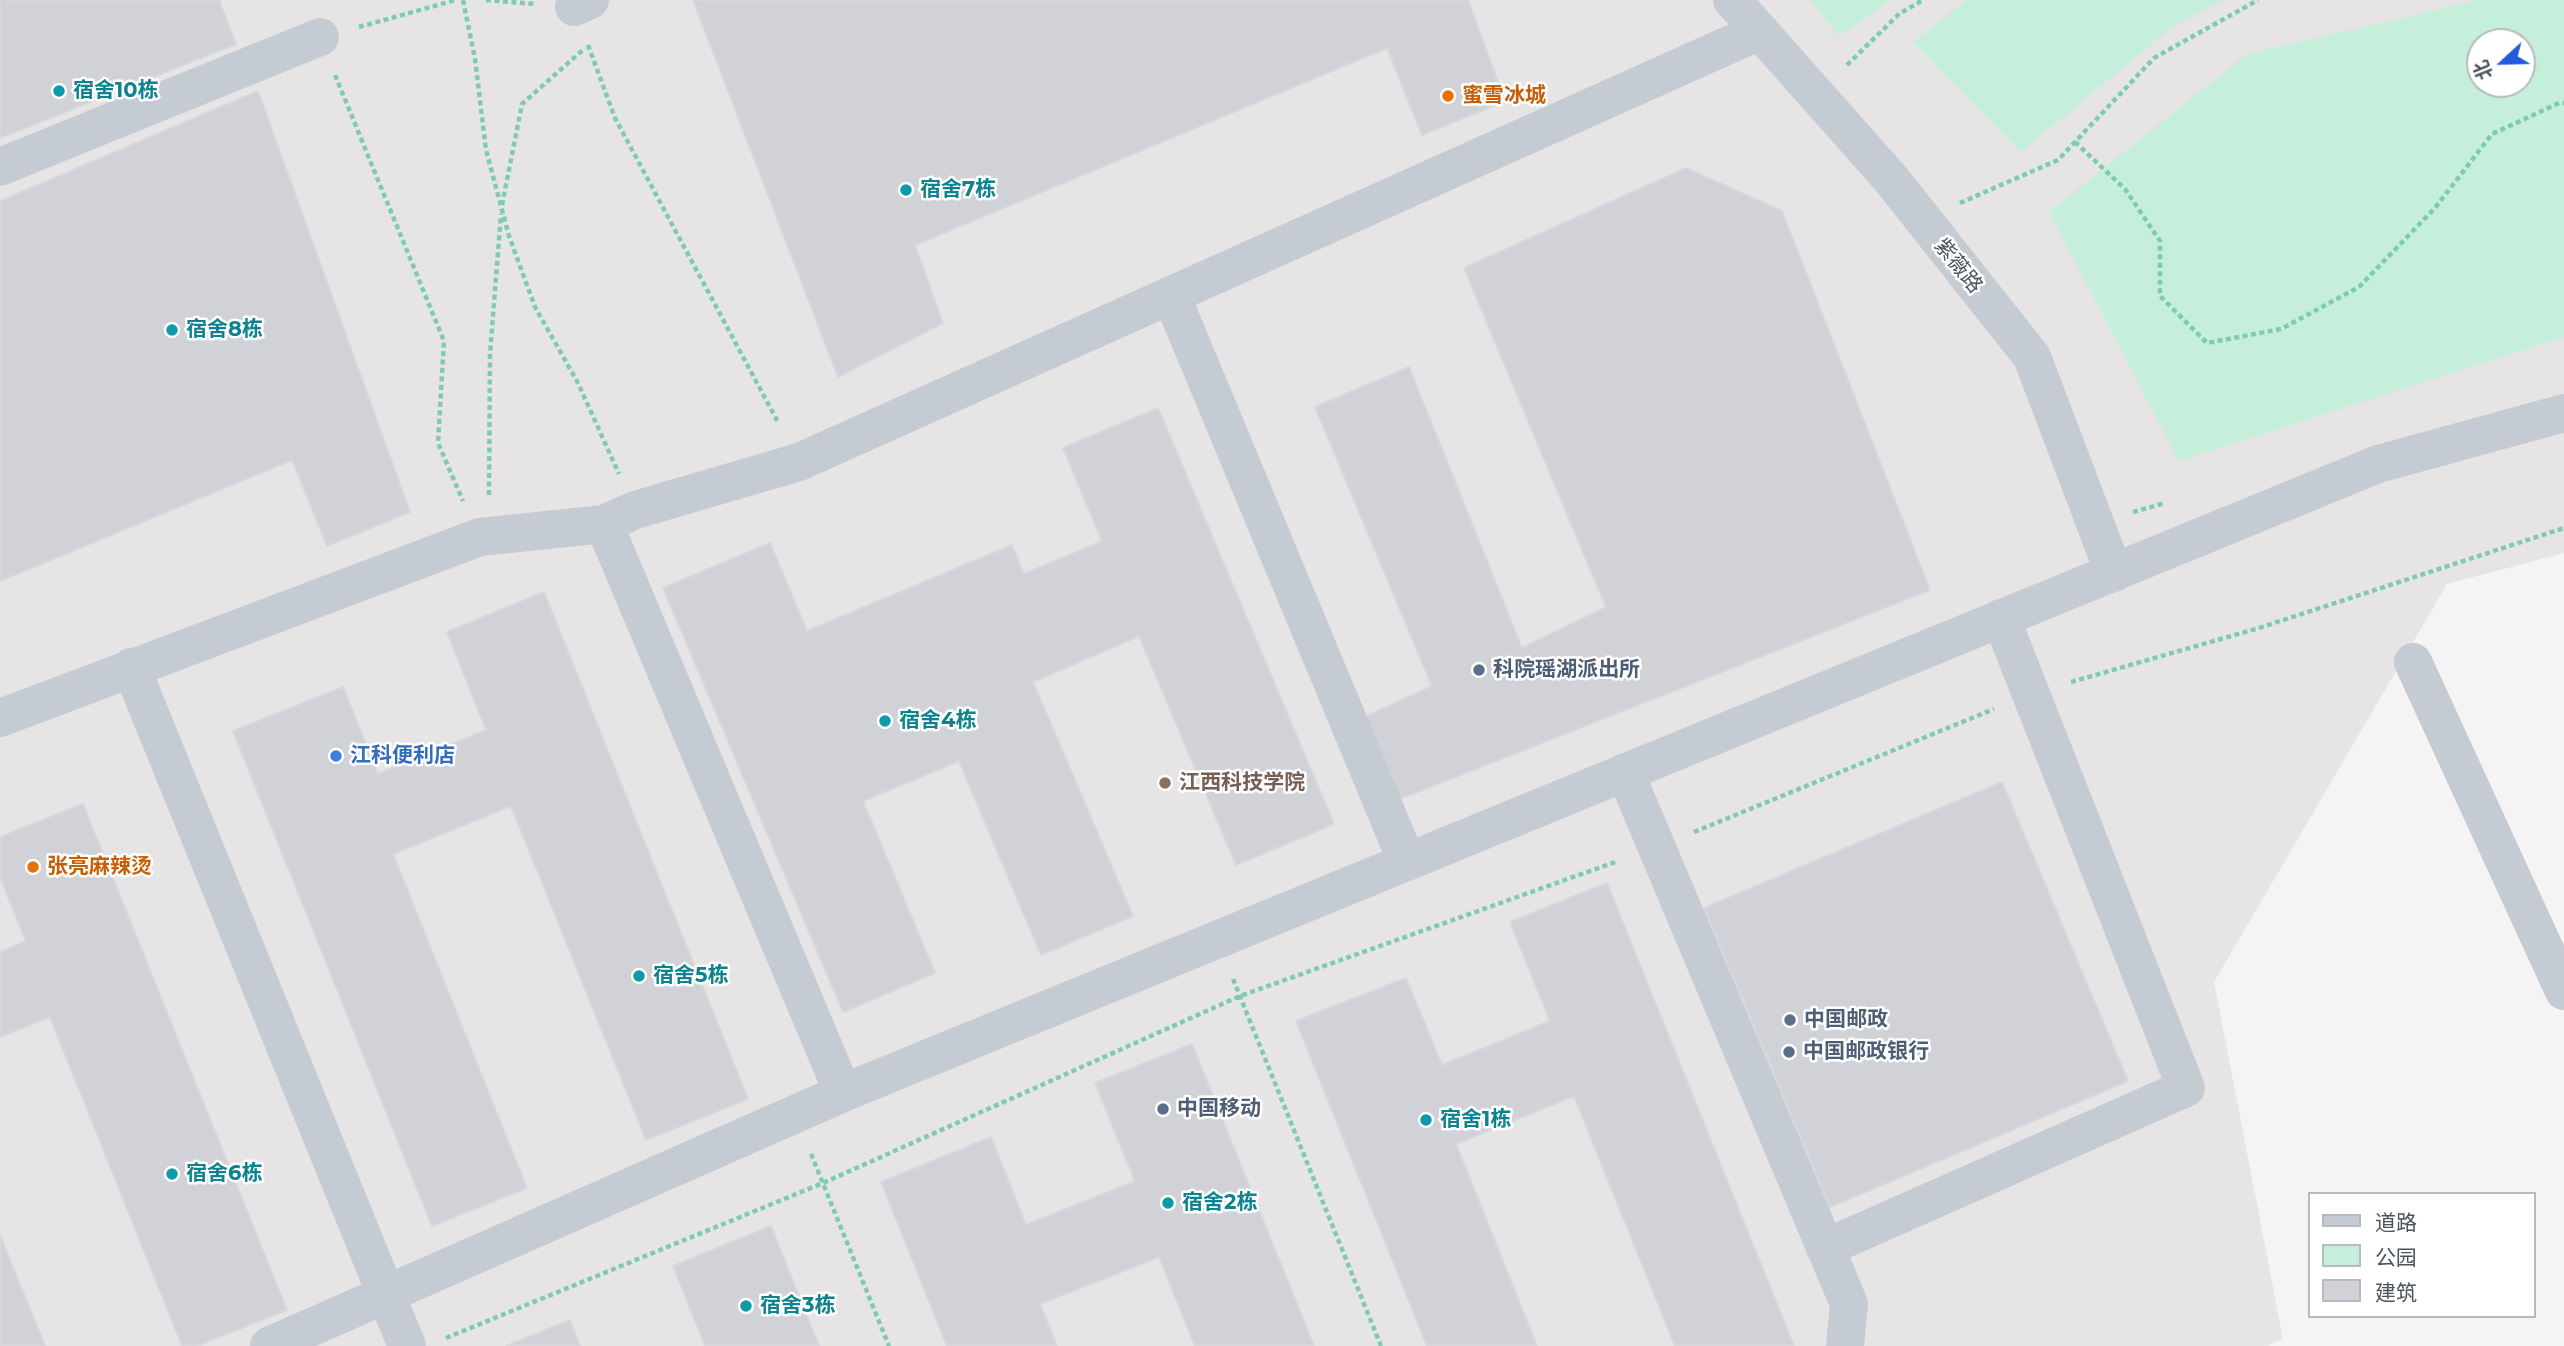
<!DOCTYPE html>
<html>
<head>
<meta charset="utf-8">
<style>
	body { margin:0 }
	#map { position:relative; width:2564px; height:1346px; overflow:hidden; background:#f5f3f3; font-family:Montserrat,"Noto Sans SC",sans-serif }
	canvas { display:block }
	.legend { position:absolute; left:2308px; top:1192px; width:228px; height:126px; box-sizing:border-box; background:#fff; border:2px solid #b7babf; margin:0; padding:9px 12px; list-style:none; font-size:21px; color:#4b5360 }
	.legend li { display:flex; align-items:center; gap:14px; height:35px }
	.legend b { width:35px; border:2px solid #b7babf }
	.north { position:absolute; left:2466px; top:28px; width:70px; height:70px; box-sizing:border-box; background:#fff; border:2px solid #b7babf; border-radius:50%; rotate:248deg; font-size:19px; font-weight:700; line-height:28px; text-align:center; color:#4b5360 }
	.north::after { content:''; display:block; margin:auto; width:24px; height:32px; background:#245bde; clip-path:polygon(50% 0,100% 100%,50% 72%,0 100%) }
</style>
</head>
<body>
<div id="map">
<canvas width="2564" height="1346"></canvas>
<ul class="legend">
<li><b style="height:9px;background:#c5cbd3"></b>道路</li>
<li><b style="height:19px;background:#c5efdb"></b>公园</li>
<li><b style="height:19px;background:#d0d2d7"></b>建筑</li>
</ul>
<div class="north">北</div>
</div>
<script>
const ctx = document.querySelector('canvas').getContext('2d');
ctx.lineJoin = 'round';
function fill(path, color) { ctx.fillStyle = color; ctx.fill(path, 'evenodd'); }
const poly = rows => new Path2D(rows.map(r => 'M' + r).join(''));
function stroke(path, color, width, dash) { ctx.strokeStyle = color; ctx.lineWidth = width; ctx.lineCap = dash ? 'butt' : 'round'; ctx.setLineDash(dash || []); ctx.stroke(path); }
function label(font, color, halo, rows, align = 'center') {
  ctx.font = font + ' Montserrat,"Noto Sans SC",sans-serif'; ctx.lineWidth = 5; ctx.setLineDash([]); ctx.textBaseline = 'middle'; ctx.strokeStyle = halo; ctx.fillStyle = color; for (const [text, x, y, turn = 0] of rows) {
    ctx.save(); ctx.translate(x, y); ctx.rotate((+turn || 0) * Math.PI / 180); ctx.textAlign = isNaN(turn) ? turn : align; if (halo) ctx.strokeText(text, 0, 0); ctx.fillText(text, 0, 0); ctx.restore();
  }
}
const education = poly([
	[0,0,2564,0,2564,553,2447,584,2214,982,2283,1339,2267,1346,0,1346],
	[2480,42,2522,42,2522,84,2480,84]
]);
const green = poly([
	[1810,0,1891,0,1839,36],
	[1967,0,2223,0,2171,28,2021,152,1913,42],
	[2479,0,2564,0,2564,337,2179,461,2049,212,2247,54],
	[2522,42,2522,84,2480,84,2480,42]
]);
const building = poly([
	[0,0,219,0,236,44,0,138,0,0],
	[693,0,1468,0,1505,101,1422,135,1387,48,915,245,943,323,838,377,693,0],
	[258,91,410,512,327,546,292,460,0,581,0,201,258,91],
	[1686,168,1782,211,1930,590,1397,800,1365,717,1432,686,1315,407,1409,367,1522,648,1606,607,1464,268,1686,168],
	[1158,408,1334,824,1236,865,1139,636,1033,682,1133,916,1041,955,959,761,863,801,935,973,843,1012,663,588,770,543,807,631,1012,545,1024,574,1102,541,1063,448,1158,408],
	[544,592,748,1099,646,1140,511,806,393,854,527,1188,432,1226,233,731,343,687,378,774,486,730,447,632,544,592],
	[2002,782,2128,1081,1830,1207,1704,908,2002,782],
	[83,804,287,1310,197,1346,182,1346,50,1017,0,1037,0,952,26,941,0,878,0,837,83,804],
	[1607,883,1794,1346,1675,1346,1574,1096,1456,1144,1537,1346,1427,1346,1296,1021,1406,978,1442,1065,1550,1021,1510,922,1607,883],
	[1192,1044,1314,1346,1195,1346,1159,1257,1040,1304,1057,1346,947,1346,881,1182,991,1137,1026,1225,1135,1181,1095,1083,1192,1044],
	[771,1226,819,1346,705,1346,673,1266,771,1226],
	[0,1235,45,1346,0,1346,0,1235],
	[570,1320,580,1346,506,1346,570,1320]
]);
const path = poly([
	[463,0,475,59,486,150,509,236,535,307,578,383,619,474],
	[486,0,535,4],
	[359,27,456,0],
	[588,45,615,118,779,424],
	[1847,65,1899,14,1923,0],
	[335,75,444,341,438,443,463,501],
	[2075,142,2125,189,2160,241,2160,296,2207,343,2281,329,2359,287,2435,208,2492,134,2559,103,2564,103],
	[1960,203,2058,160,2154,58,2258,0],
	[502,205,522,104,585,48],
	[489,495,490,354,501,214],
	[2133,512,2165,503],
	[2071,682,2259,628,2564,528],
	[1694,832,1994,709],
	[1233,979,1381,1346],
	[811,1154,889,1346],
	[446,1338,823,1183,1240,996,1618,861]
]);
const minor = poly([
	[1732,0,1891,179,2032,357,2114,573],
	[574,7,590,0],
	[0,167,320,37],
	[1171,295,1407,862],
	[604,524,843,1093],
	[2413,662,2564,991],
	[131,667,407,1346],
	[0,718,480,537,604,524,635,510,799,462,1760,31],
	[1625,772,1849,1304,1845,1346],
	[1825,1248,2186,1088,2001,618],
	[269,1346,843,1093,2378,464,2564,413]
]);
const markers = [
	[59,91,7,"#0f9aa8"],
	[1448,96,7,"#e8710a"],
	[906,190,7,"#0f9aa8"],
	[172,330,7,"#0f9aa8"],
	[1479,670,7,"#5c6f8a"],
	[885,721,7,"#0f9aa8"],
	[336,756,7,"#3f7fe0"],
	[1165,783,7,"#8d6e63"],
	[33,867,7,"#e8710a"],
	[639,976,7,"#0f9aa8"],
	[1790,1020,7,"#5c6f8a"],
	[1789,1052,7,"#5c6f8a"],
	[1163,1109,7,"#5c6f8a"],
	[1426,1120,7,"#0f9aa8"],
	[172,1174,7,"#0f9aa8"],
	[1168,1203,7,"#0f9aa8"],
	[746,1306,7,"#0f9aa8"]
];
const cultureNames = [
	["宿舍10栋",73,91],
	["宿舍7栋",920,190],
	["宿舍8栋",186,330],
	["宿舍4栋",899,721],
	["宿舍5栋",653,976],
	["宿舍1栋",1440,1120],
	["宿舍6栋",186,1174],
	["宿舍2栋",1182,1203],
	["宿舍3栋",760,1306]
];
const foodNames = [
	["蜜雪冰城",1462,96],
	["张亮麻辣烫",47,867]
];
const streetNames = [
	["紫薇路",1958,266,51]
];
const serviceNames = [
	["科院瑶湖派出所",1493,670],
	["中国邮政",1804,1020],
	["中国邮政银行",1803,1052],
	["中国移动",1177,1109]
];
const shopNames = [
	["江科便利店",350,756]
];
const educationNames = [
	["江西科技学院",1179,783]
];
fill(education, '#e6e4e5');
fill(green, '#c5efdb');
fill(building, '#d0d2d7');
stroke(building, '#d7d8de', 2);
stroke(path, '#7eccb0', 4.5, [5, 3.5]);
stroke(minor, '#c5cbd3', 38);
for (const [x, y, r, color] of markers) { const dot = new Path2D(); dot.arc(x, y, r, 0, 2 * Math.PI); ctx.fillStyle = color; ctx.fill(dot); stroke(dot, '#fff', 2.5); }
label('bold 21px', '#0d838f', '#fff', cultureNames, 'left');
label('bold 21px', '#c56008', '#fff', foodNames, 'left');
label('21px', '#4b5360', '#fff', streetNames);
label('bold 21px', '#4e5e75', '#fff', serviceNames, 'left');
label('bold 21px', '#366cbe', '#fff', shopNames, 'left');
label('bold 21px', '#785e54', '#fff', educationNames, 'left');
</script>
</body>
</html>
